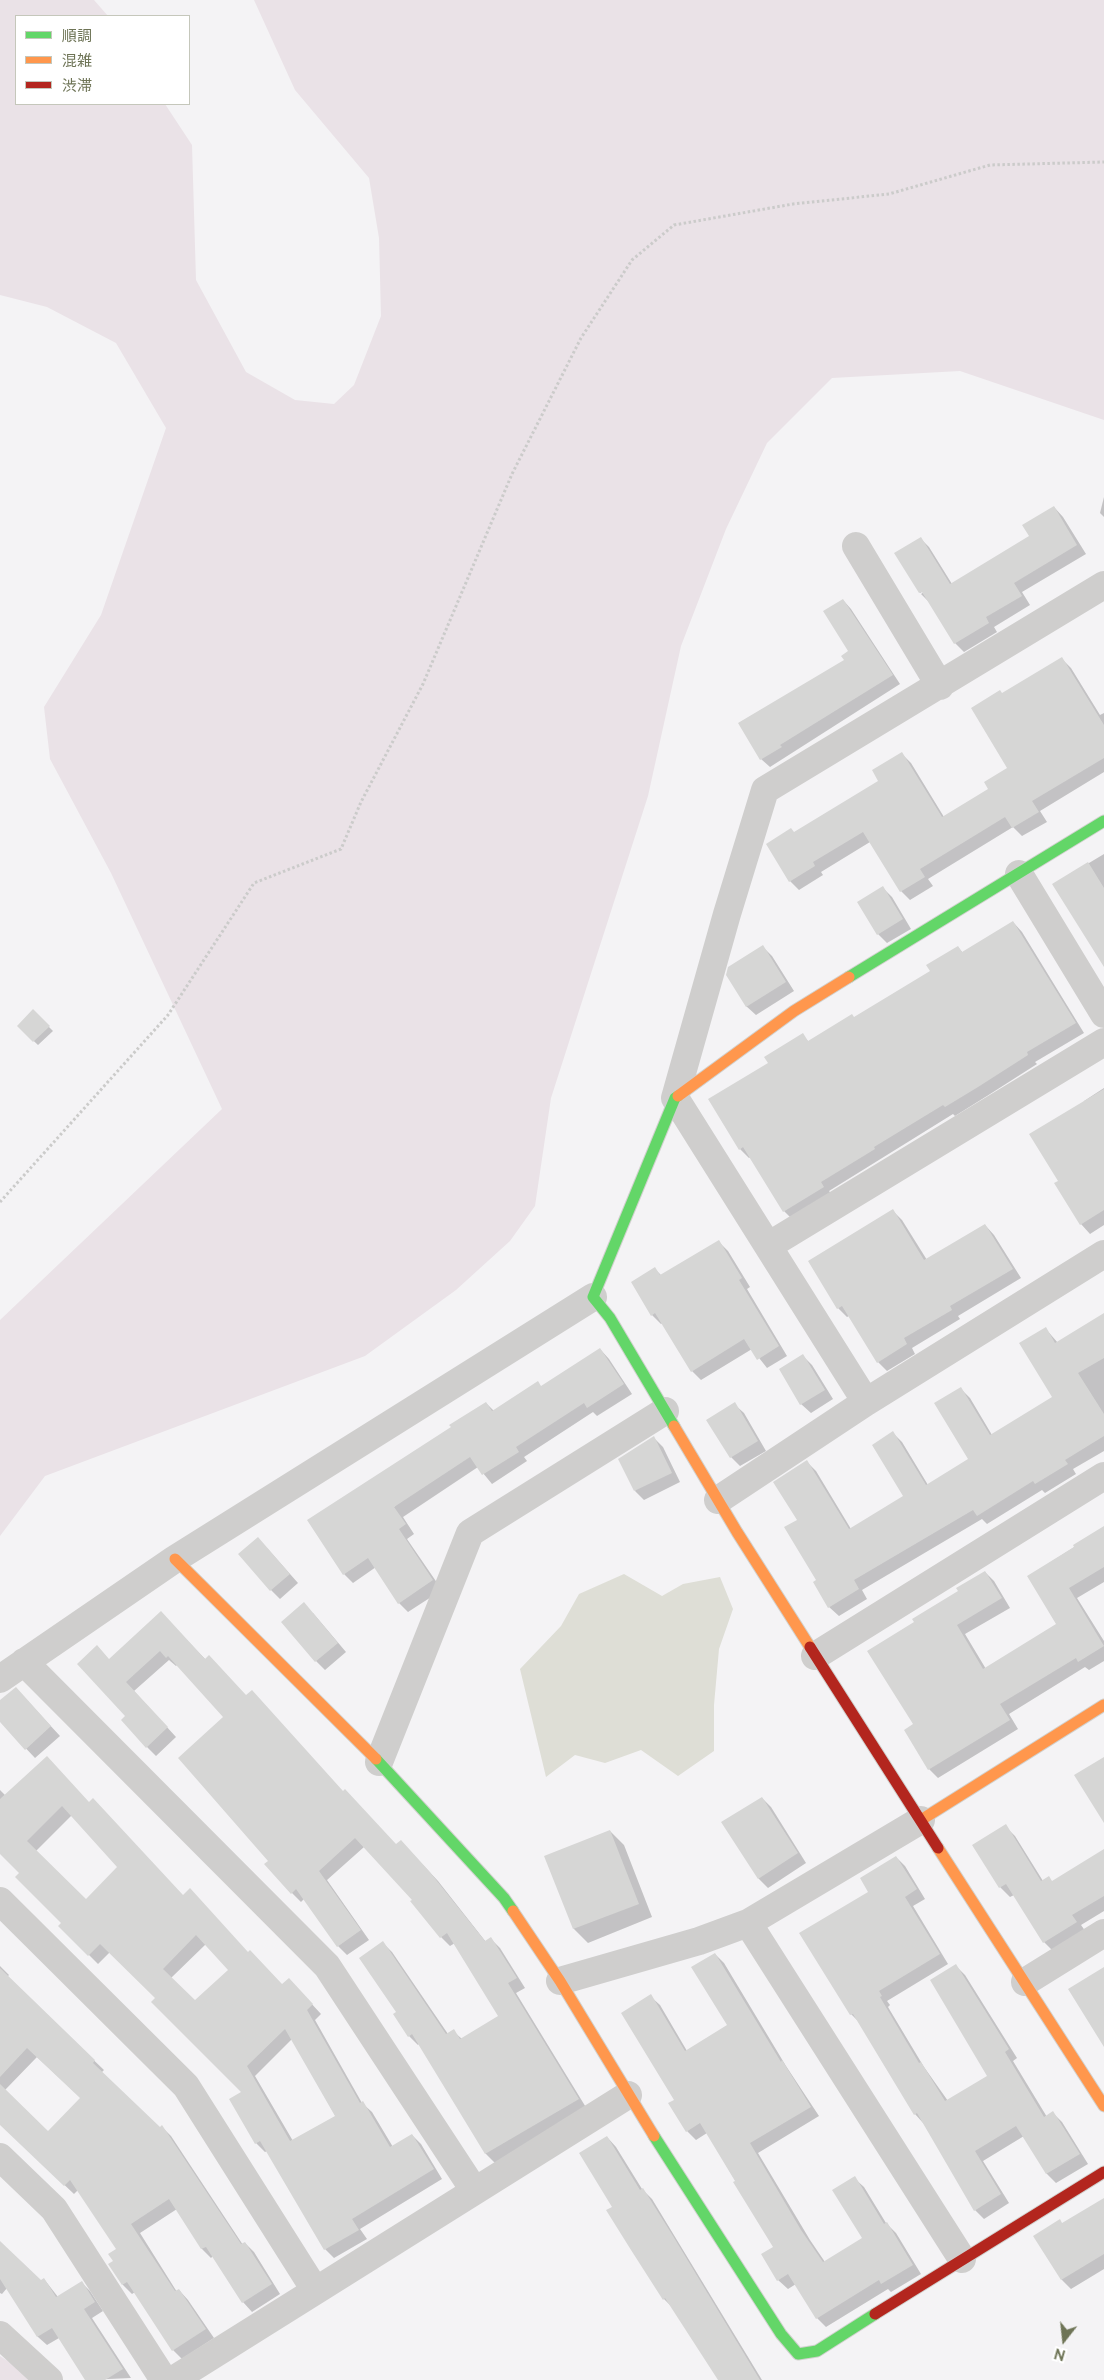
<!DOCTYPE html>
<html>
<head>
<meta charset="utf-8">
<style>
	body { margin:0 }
	#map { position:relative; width:1104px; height:2380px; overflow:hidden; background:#f4f3f5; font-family:Raleway,"Noto Sans JP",sans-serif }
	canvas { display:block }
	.legend { position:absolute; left:15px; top:15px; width:175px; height:90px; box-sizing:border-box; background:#fff; border:1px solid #c5c7bb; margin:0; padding:6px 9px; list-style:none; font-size:15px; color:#6e7456 }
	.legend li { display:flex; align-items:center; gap:10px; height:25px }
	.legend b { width:25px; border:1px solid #c5c7bb }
	.north { position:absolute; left:1039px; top:2315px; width:50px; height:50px; -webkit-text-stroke:4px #fff; paint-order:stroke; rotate:196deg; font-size:14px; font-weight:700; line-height:20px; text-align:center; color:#6e7456 }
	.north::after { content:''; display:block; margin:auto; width:18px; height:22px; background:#6e7456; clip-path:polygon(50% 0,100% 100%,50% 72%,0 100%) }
</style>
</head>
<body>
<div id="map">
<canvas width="1104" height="2380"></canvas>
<ul class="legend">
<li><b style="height:6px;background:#63d668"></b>順調</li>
<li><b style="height:6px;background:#ff974d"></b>混雑</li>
<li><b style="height:6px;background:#b3261e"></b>渋滞</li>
</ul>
<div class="north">N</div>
</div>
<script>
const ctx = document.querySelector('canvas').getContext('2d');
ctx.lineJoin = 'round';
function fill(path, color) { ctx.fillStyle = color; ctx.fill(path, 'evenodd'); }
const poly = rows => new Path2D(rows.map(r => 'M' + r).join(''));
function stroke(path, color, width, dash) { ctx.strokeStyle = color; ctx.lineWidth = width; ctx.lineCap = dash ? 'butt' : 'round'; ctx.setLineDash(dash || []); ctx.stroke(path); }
const green = poly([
	[0,0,94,0,108,16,16,16,16,104,165,104,192,145,196,280,246,372,295,400,334,404,354,385,381,316,379,238,369,178,295,90,254,0,1104,0,1104,420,960,371,832,378,767,443,726,529,681,646,648,796,551,1098,535,1206,510,1241,456,1290,365,1356,45,1476,0,1536,0,1320,222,1109,111,873,50,759,44,707,101,615,166,428,116,343,47,307,0,295],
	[0,2356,37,2380,0,2380]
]);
const water = poly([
	[624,1574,662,1596,683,1584,720,1577,733,1609,719,1649,714,1705,714,1751,678,1776,641,1750,605,1763,575,1755,546,1777,520,1669,561,1626,579,1594]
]);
const shadow = poly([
	[1104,497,1104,517,1100,513],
	[1054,507,1063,517,1086,554,1022,592,1030,605,994,627,997,632,964,652,955,643,929,602,921,594,928,589,920,593,920,538,929,547,952,584,1031,536],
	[843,600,851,609,900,684,770,767,761,759,739,723,846,660,850,652],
	[1062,659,1071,668,1100,715,1104,713,1104,772,1040,811,1047,822,1022,836,1013,827,928,879,933,886,910,900,901,891,870,842,821,872,823,875,799,890,790,881,794,833,880,781,902,754,911,763,944,817,990,790,1008,768,1003,694],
	[1104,854,1104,965,1054,884],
	[883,888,892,897,911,929,887,943,878,934],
	[1013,922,1022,932,1084,1033,1035,1062,1037,1064,987,1096,955,1116,953,1114,829,1191,833,1196,793,1220,784,1211,751,1157,749,1158,740,1149,770,1064,802,1035,809,1042,855,1018,932,972,958,947,963,953],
	[763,947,772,956,794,991,756,1015,746,1006],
	[33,1011,53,1031,38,1045,18,1026],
	[1104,1088,1104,1225,1090,1234,1081,1224,1060,1182,1084,1101],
	[893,1211,902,1220,927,1260,985,1225,994,1235,1021,1278,958,1316,960,1319,912,1348,915,1354,887,1371,878,1362,849,1316,847,1317,838,1308],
	[719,1242,728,1251,750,1287,747,1289,787,1356,767,1368,752,1349,701,1380,692,1371,663,1323,661,1324,652,1315,655,1269,662,1276],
	[1104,1314,1104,1451,1073,1469,1076,1474,1045,1493,1042,1490,987,1524,982,1519,862,1590,867,1599,839,1616,829,1607,818,1580,798,1520,807,1462,816,1471,851,1529,905,1496,893,1433,902,1442,928,1485,970,1459,960,1388,970,1398,992,1435,1054,1397,1045,1328,1058,1343],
	[600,1349,609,1359,632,1394,597,1416,593,1412,524,1457,527,1461,492,1484,478,1467,403,1517,414,1534,407,1539,442,1590,408,1612,399,1603,376,1567,353,1583,344,1574,453,1428,486,1403,494,1411,542,1387],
	[803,1356,812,1365,833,1399,811,1413,801,1404],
	[734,1404,744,1413,766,1451,740,1466,731,1457],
	[654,1438,663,1447,680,1482,644,1500,635,1491],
	[1104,1528,1104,1582,1077,1598,1104,1641,1104,1661,1089,1670,1085,1667,1009,1714,1018,1729,938,1778,929,1769,914,1725,916,1623,985,1572,994,1581,1010,1608,965,1634,986,1669,1058,1624,1029,1576],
	[267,1548,298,1583,280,1599,271,1590],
	[161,1613,206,1660,246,1697,397,1846,410,1851,438,1881,486,1942,491,1939,500,1948,525,1988,516,1993,587,2109,495,2163,486,2154,419,2044,418,2045,409,2036,398,2012,383,1943,392,1952,448,2034,453,2031,462,2039,500,2016,455,1943,450,1946,441,1937,412,1901,414,1900,364,1847,327,1880,369,1940,347,1955,338,1946,305,1898,301,1902,292,1893,225,1717,177,1665,176,1666,169,1660,134,1691,176,1737,156,1756,147,1747,127,1716,109,1660],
	[313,1613,346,1652,325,1670,316,1661],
	[25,1698,60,1736,35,1758,0,1721,0,1702],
	[0,1790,6,1796,90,1803,183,1896,282,1986,298,1989,321,2014,315,2020,362,2103,372,2112,393,2147,412,2135,421,2144,442,2179,360,2229,367,2239,334,2258,325,2249,267,2151,265,2152,256,2143,243,2093,157,1998,110,1952,98,1964,60,1926,63,1923,21,1873,0,1852],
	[72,1815,119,1867,86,1900,36,1851],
	[206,1944,230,1970,195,2002,171,1978],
	[292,2039,336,2117,293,2141,255,2076],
	[762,1798,771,1807,806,1863,768,1888,759,1879,723,1822],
	[1005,1826,1015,1836,1043,1881,1052,1882,1104,1851,1104,1911,1081,1925,1086,1932,1054,1952,1044,1942,1014,1895,1010,1897,1000,1887,974,1845],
	[610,1831,624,1845,652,1917,588,1943,574,1929,545,1857],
	[896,1857,905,1866,925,1899,913,1906,948,1964,887,2001,890,2005,888,2007,924,2067,948,2101,988,2076,955,1965,965,1975,1017,2058,1013,2061,1047,2117,1053,2113,1062,2122,1088,2164,1056,2183,1047,2174,1024,2136,983,2161,1009,2203,984,2219,975,2210,924,2124,915,2114,860,2023,851,2014,870,1892],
	[715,1954,724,1963,786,2066,819,2116,758,2153,810,2240,825,2262,863,2238,854,2178,864,2187,886,2223,896,2233,921,2274,891,2292,888,2289,826,2327,817,2318,796,2284,788,2289,778,2280,775,2247,707,2133,696,2140,687,2131,676,2100,650,1996,660,2005,687,2051,728,2026],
	[0,1966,9,1975,7,1977,104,2070,101,2073,160,2128,162,2127,171,2136,243,2245,245,2243,254,2252,280,2294,252,2312,243,2302,213,2256,211,2258,202,2249,177,2209,140,2233,177,2292,179,2290,188,2300,214,2338,182,2359,173,2350,135,2292,132,2294,123,2285,115,2262,117,2249,78,2190,74,2194,0,2124],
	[37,2057,81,2098,48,2132,5,2090],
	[607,2137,616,2147,642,2189,652,2199,762,2380,719,2380,673,2308,664,2299,614,2207],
	[1104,2210,1104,2269,1071,2289,1062,2280,1034,2236],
	[0,2243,40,2281,44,2279,58,2297,82,2283,90,2291,103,2311,92,2318,131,2378,86,2380,59,2338,47,2345,38,2337,7,2288,2,2294,0,2293]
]);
const building = poly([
	[1054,506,1077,545,1014,583,1022,596,986,617,989,623,954,644,922,592,919,593,894,553,921,537,950,584,1029,536,1022,525],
	[843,599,893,675,780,745,782,747,760,760,738,723,844,660,841,656,848,651,823,611],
	[1062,657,1104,725,1104,758,1032,801,1039,812,1012,828,1005,817,920,869,925,877,900,892,863,832,813,862,815,866,789,882,766,844,791,828,794,832,878,781,872,770,902,752,942,817,988,789,984,782,1007,768,971,708,1000,690,1002,693],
	[1088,862,1104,888,1104,967,1052,884],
	[883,886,903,919,877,935,857,902],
	[1013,921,1076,1023,1027,1052,1028,1055,978,1087,945,1107,943,1105,874,1147,875,1149,821,1182,824,1187,783,1212,743,1147,739,1150,708,1099,768,1063,764,1057,803,1033,808,1041,852,1014,854,1017,930,971,926,965,958,946,962,952],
	[763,945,786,982,746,1007,726,975,728,967],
	[33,1009,50,1026,33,1042,17,1026],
	[1104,1089,1104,1210,1080,1225,1054,1183,1058,1181,1029,1134],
	[893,1209,924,1260,985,1224,1013,1269,950,1306,952,1310,904,1338,907,1344,877,1363,842,1306,837,1309,808,1261],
	[719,1240,742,1278,739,1280,779,1346,757,1360,744,1339,691,1372,655,1313,651,1316,631,1282,655,1267,660,1275],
	[1104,1313,1104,1358,1078,1373,1104,1414,1104,1436,1065,1460,1068,1464,1035,1484,1033,1481,977,1516,973,1510,854,1580,859,1589,828,1608,813,1582,816,1580,784,1527,797,1520,773,1482,807,1460,849,1529,903,1496,872,1445,893,1431,926,1485,968,1459,934,1403,961,1387,990,1435,1052,1397,1019,1343,1046,1327,1055,1343],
	[600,1348,624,1384,587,1408,584,1403,516,1447,519,1452,482,1475,470,1457,394,1507,406,1524,399,1529,433,1580,398,1604,368,1558,343,1575,307,1520,451,1427,449,1425,486,1402,492,1411,538,1381,541,1386],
	[803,1354,825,1390,800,1405,779,1369],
	[735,1402,758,1441,730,1458,706,1420],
	[654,1436,672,1473,634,1491,618,1459],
	[1104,1526,1104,1567,1069,1588,1104,1646,1078,1662,1076,1658,1000,1704,1010,1720,928,1770,904,1730,913,1724,867,1651,914,1622,912,1619,958,1591,956,1588,985,1571,1002,1598,957,1625,983,1669,1056,1624,1027,1576,1074,1547,1073,1545],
	[258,1537,290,1574,270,1591,238,1554],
	[304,1602,338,1643,315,1662,281,1622],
	[161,1611,205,1659,209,1655,246,1695,252,1690,343,1791,345,1789,396,1844,401,1840,429,1871,485,1941,491,1937,517,1978,508,1983,579,2099,485,2154,412,2034,408,2037,393,2014,396,2012,359,1958,383,1941,446,2034,454,2029,460,2039,498,2016,447,1933,440,1938,410,1901,412,1900,355,1838,319,1871,361,1930,337,1947,296,1889,291,1894,264,1864,268,1861,178,1758,223,1717,168,1656,166,1658,160,1651,126,1682,168,1727,146,1748,121,1720,125,1716,77,1664,97,1645,109,1659],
	[16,1687,51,1726,25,1750,0,1722,0,1700],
	[47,1756,89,1802,93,1798,183,1895,190,1888,248,1952,250,1950,282,1984,289,1978,313,2004,307,2010,360,2103,363,2101,390,2147,412,2134,434,2169,352,2219,359,2230,324,2250,260,2141,255,2144,229,2099,241,2092,151,2002,155,1998,100,1944,88,1956,58,1926,61,1923,15,1877,19,1873,0,1854,0,1799],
	[62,1806,117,1867,86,1899,27,1841],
	[196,1935,228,1970,195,2000,163,1969],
	[285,2029,335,2116,290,2141,247,2066],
	[1104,1757,1104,1823,1074,1775],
	[762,1797,798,1853,758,1879,721,1822],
	[1006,1824,1041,1881,1049,1876,1052,1881,1104,1849,1104,1896,1072,1915,1077,1922,1043,1943,1006,1884,999,1888,972,1845],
	[610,1830,639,1904,573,1929,544,1856],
	[896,1856,917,1889,905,1897,940,1954,879,1991,882,1996,880,1997,919,2063,921,2062,945,2101,987,2076,930,1980,956,1964,1009,2049,1005,2052,1044,2117,1053,2111,1080,2154,1046,2174,1016,2126,975,2151,1001,2194,974,2211,917,2113,914,2115,853,2014,850,2015,799,1933,868,1892,860,1878],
	[715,1953,781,2062,782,2060,811,2107,750,2143,801,2230,823,2262,862,2238,832,2190,855,2176,884,2224,887,2222,913,2265,881,2284,879,2280,816,2319,788,2274,777,2281,761,2254,773,2247,733,2182,735,2181,700,2123,686,2132,668,2103,674,2100,621,2013,651,1994,685,2051,727,2025,691,1967],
	[1104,1967,1104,2047,1068,1989],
	[0,1968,95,2060,93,2063,160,2127,162,2125,241,2244,245,2242,272,2284,242,2303,206,2247,201,2249,169,2199,131,2224,175,2291,179,2289,206,2329,172,2351,127,2282,122,2285,108,2264,113,2261,108,2254,116,2249,70,2180,64,2186,0,2125,0,2084,48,2131,80,2098,27,2048,0,2077],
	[607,2136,640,2190,643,2188,673,2236,760,2380,718,2380,665,2298,663,2300,631,2250,606,2210,612,2207,579,2153],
	[1104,2198,1104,2254,1061,2280,1033,2236,1060,2219,1062,2223],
	[0,2241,41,2280,44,2278,56,2297,82,2281,95,2302,84,2309,123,2369,105,2380,85,2380,52,2328,37,2337,0,2279]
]);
const path = poly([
	[0,1202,168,1015,254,883,341,849,361,802,423,684,512,474,581,338,632,260,674,225,793,204,889,194,990,165,1104,162]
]);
const street = poly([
	[856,546,940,686],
	[1104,585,765,790,727,914,675,1098,866,1402,1104,1254],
	[1019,874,1104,1014],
	[768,1246,1104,1042],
	[718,1500,866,1402],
	[815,1656,1104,1476],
	[24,1662,327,1966,474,2190],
	[0,1679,175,1559,593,1297],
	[379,1762,470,1533,665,1411],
	[0,1901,186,2086,315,2290],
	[748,1923,962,2259],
	[560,1981,699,1941,748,1923,921,1820],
	[1025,1982,1104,1933],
	[0,2157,54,2209,164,2380],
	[0,2335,49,2380],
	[173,2380,628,2095]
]);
const fast = poly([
	[849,977,1104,821],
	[674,1426,610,1318,593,1297,675,1098,678,1096],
	[376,1759,504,1898,513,1911],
	[654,2136,781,2334,798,2354,817,2351,875,2314]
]);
const slow = poly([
	[678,1096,794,1011,849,977],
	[674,1426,737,1532,810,1647],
	[175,1559,376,1759],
	[921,1820,1104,1705],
	[938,1848,1104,2106],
	[513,1911,560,1981,654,2136]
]);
const jam = poly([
	[810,1647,938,1848],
	[875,2314,1104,2172]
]);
fill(green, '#eae2e7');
fill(water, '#deded6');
fill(shadow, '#0003');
fill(building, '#d6d6d5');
stroke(fast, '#d1d1ce', 13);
stroke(slow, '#d1d1ce', 13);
stroke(jam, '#d1d1ce', 13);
stroke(path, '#cbcbca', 3, [2.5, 2.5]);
stroke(street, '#cfcecd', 28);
stroke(fast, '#63d668', 11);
stroke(slow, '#ff974d', 11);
stroke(jam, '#b3261e', 11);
</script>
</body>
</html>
